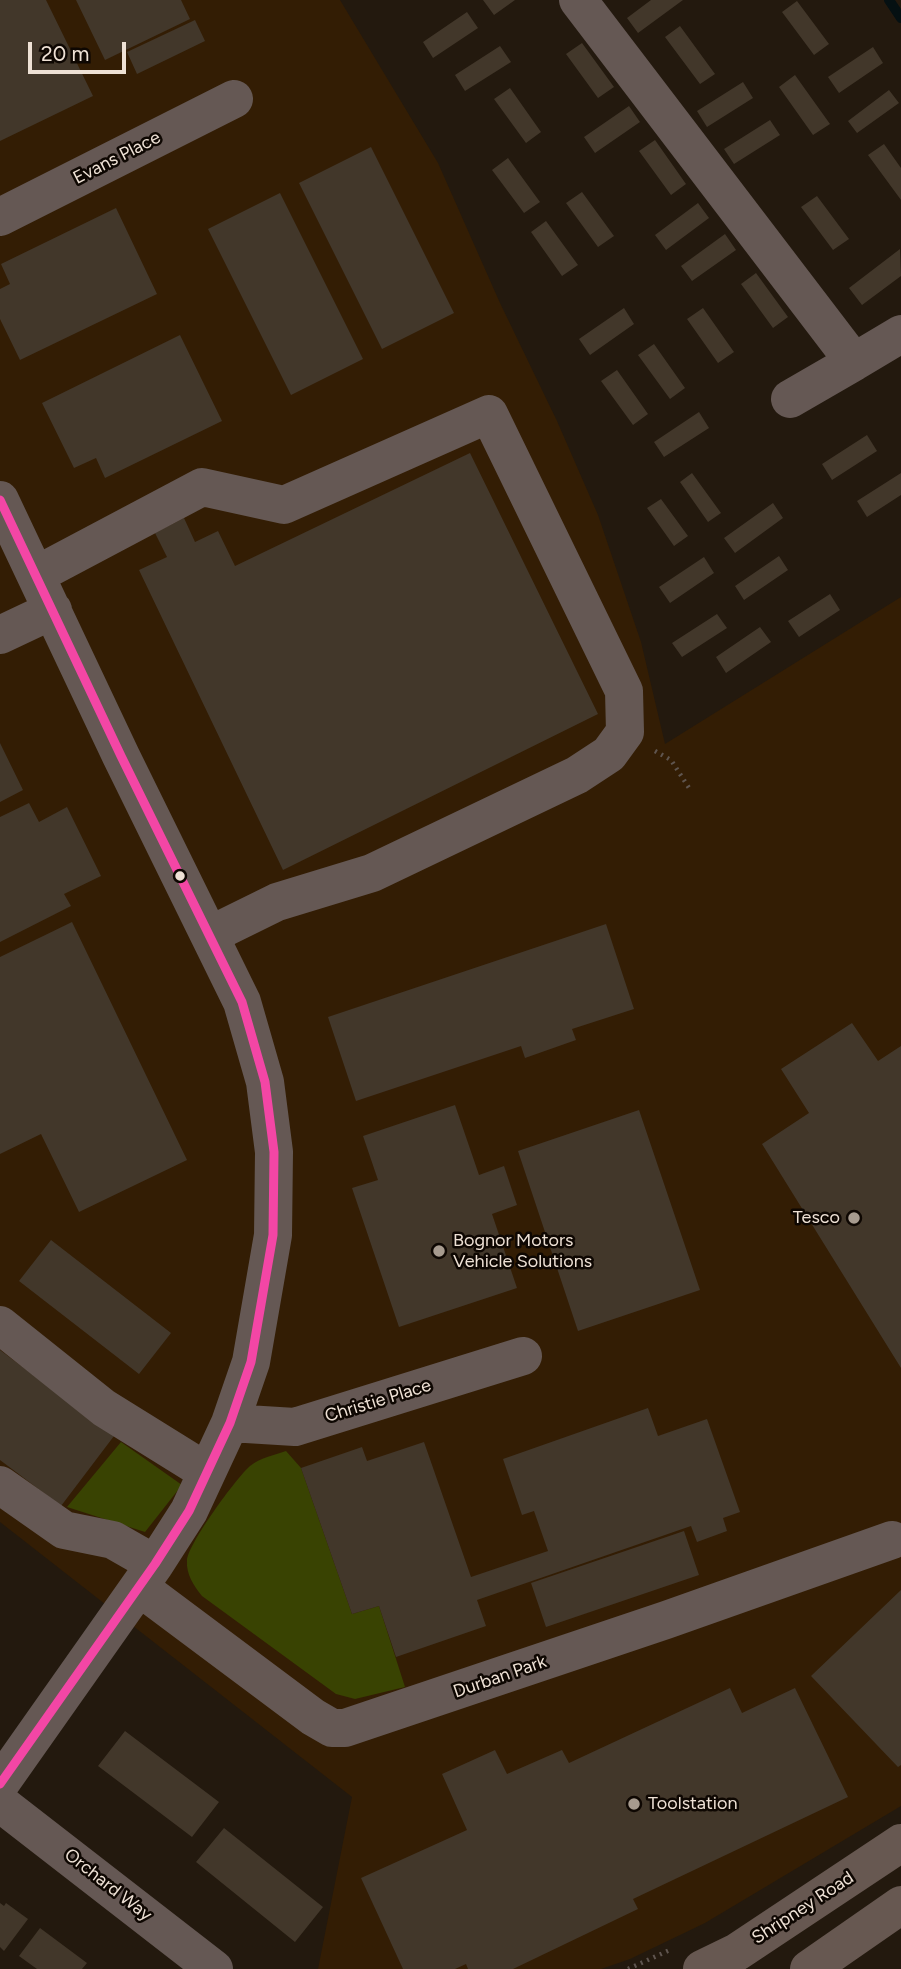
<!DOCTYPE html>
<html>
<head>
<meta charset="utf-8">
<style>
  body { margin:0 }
  #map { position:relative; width:901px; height:1969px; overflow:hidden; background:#23190e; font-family:Figtree,sans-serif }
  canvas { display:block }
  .scale { position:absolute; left:28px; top:42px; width:98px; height:32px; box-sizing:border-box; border:4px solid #eee1d5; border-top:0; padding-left:9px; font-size:21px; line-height:24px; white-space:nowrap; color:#eee1d5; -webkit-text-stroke:5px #0e0702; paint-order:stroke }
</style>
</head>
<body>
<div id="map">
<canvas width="901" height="1969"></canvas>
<div class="scale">20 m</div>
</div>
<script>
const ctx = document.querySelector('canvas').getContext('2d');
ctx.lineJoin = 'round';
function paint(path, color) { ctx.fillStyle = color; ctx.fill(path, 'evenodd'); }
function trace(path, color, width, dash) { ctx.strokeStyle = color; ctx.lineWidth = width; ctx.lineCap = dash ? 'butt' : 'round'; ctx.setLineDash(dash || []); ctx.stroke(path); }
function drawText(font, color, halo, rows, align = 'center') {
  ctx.font = font + ' Figtree,sans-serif'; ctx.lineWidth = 5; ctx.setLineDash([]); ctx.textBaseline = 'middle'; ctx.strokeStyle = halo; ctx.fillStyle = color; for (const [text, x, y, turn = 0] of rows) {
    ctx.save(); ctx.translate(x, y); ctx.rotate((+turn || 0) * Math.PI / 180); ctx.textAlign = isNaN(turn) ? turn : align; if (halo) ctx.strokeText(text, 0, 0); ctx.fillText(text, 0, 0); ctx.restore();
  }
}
paint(new Path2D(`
  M 0,0 L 340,0 L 438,163 L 500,303 L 557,421 L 598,515 L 641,642 L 665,744 L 901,597 L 901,1806 L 705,1923 L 630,1959 L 601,1969 L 318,1969 L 352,1797 L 0,1522 Z`), '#331d04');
paint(new Path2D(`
  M 121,1442 L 182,1485 L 145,1532 L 67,1507 Z
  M 286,1451 L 301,1468 L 352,1614 L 379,1606 L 405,1687 L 355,1699 L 336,1694 L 202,1596 C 194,1586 186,1574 187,1561 C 187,1545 237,1477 250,1466 C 260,1458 274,1455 286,1451 Z`), '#394302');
trace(new Path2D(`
  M 889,0 L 901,18`), '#051012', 10);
paint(new Path2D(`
  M 0,0 L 46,0 L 93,96 L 0,141 Z
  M 76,0 L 181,0 L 190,19 L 105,60 Z
  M 483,0 L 515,0 L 494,15 Z
  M 651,0 L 683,0 L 638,33 L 627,18 Z
  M 797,1 L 829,44 L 814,55 L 782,12 Z
  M 467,12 L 478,28 L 433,58 L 423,42 Z
  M 195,20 L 205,41 L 137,74 L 127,52 Z
  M 680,26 L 715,74 L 700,84 L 665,37 Z
  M 582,43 L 614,87 L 598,98 L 566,54 Z
  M 500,46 L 511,62 L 465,91 L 455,75 Z
  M 873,47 L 883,63 L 839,93 L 828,77 Z
  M 795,75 L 830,124 L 813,135 L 779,87 Z
  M 743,82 L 753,98 L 707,127 L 697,111 Z
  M 510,88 L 541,132 L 526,143 L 494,99 Z
  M 889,90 L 899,103 L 857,133 L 848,121 Z
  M 629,106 L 640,122 L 595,153 L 584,137 Z
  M 770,120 L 780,135 L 734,164 L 724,149 Z
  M 655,140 L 686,184 L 671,195 L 639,151 Z
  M 884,144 L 901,168 L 901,200 L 868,155 Z
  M 371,147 L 454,313 L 382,349 L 299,183 Z
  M 508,158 L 540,202 L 524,213 L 492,170 Z
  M 582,192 L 614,236 L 598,247 L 566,203 Z
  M 280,193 L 363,359 L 291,395 L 208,229 Z
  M 817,196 L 849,239 L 833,250 L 801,207 Z
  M 698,203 L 709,218 L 666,250 L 655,235 Z
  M 116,208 L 157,294 L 20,360 L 0,319 L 0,289 L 10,284 L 1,264 Z
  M 546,221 L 578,265 L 562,276 L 531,232 Z
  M 725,234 L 736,250 L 692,281 L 681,266 Z
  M 900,249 L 901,276 L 862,305 L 849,288 Z
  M 756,273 L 788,317 L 773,328 L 741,284 Z
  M 624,308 L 634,324 L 590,355 L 579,339 Z
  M 703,308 L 734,352 L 718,363 L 687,319 Z
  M 180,335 L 222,421 L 105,478 L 96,458 L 74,468 L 42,403 Z
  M 654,344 L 685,388 L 670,399 L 638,355 Z
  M 617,370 L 648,414 L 633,425 L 601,381 Z
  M 699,412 L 709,428 L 664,457 L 654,442 Z
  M 867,435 L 877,451 L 832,480 L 822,464 Z
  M 470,453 L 598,714 L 283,870 L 139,570 L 167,557 L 155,533 L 184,518 L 195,542 L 218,531 L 235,566 Z
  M 692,473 L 721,513 L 708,522 L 680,482 Z
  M 901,473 L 901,495 L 867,517 L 857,501 Z
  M 661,499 L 688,536 L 674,546 L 647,508 Z
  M 773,503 L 783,518 L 735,553 L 724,538 Z
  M 779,556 L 788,570 L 744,600 L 735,586 Z
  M 704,557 L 714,573 L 670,603 L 659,587 Z
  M 830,594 L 840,610 L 799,637 L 788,621 Z
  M 717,614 L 727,628 L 682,657 L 672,643 Z
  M 760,627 L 771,642 L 726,673 L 716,657 Z
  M 0,743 L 23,790 L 0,802 Z
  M 29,803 L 39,822 L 67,807 L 101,876 L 64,894 L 71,906 L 0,942 L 0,817 Z
  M 72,922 L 187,1160 L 79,1212 L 41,1134 L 0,1154 L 0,957 Z
  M 606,924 L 634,1009 L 572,1029 L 576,1040 L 525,1058 L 521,1046 L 356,1101 L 328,1017 Z
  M 852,1023 L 878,1061 L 901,1046 L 901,1368 L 762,1144 L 809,1113 L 781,1069 Z
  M 455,1105 L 479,1175 L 504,1166 L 517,1205 L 492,1214 L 517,1288 L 399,1327 L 352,1188 L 378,1180 L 363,1136 Z
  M 639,1110 L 700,1290 L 578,1331 L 518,1151 Z
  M 51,1240 L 171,1333 L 139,1374 L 19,1281 Z
  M 0,1350 L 114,1436 L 61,1506 L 0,1460 Z
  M 648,1408 L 658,1436 L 707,1419 L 740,1512 L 723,1518 L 727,1531 L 697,1542 L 691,1526 L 477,1600 L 486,1626 L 396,1657 L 379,1606 L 352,1614 L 301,1468 L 362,1447 L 367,1461 L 424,1442 L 471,1577 L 548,1551 L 534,1511 L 522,1515 L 503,1459 Z
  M 684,1531 L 699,1575 L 546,1627 L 531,1583 Z
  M 901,1590 L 901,1765 L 898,1767 L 811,1676 Z
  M 730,1688 L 742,1713 L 795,1688 L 848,1797 L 633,1899 L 638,1909 L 513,1969 L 468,1969 L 466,1964 L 455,1969 L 403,1969 L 361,1878 L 467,1830 L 442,1774 L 495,1750 L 507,1774 L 562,1750 L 569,1763 Z
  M 125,1731 L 219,1802 L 192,1837 L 98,1766 Z
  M 224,1828 L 323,1907 L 295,1942 L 196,1862 Z
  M 0,1903 L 4,1906 L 6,1903 L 28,1919 L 4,1951 L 0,1947 Z
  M 40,1928 L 87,1963 L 82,1969 L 37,1969 L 19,1956 Z`), '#42372a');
trace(new Path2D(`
  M 655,751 L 671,760 L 691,791
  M 628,1969 L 672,1949`), '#5f554f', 4.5, [2, 5]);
trace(new Path2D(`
  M 578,0 L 854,362 L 901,334
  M 0,217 L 234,99
  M 790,399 L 854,362
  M 0,500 L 121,756 L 242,1002 L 265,1082 L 274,1152 L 273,1235 L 251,1362 L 230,1423 L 189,1511 L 155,1564 L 0,1784
  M 36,575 L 202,487 L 284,505 L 489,414 L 624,691 L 625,732 L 609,754 L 577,775 L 372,873 L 277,902 L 210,935
  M 0,635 L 53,610
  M 0,1325 L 104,1408 L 207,1472
  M 230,1423 L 295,1427 L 523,1356
  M 0,1485 L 64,1530 L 113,1540 L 155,1564
  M 139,1587 L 313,1717 L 332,1728 L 345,1728 L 666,1620 L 892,1540
  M 0,1803 L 214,1969`), '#655854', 38);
trace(new Path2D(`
  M 702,1969 L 737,1952 L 901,1843
  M 809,1969 L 901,1905`), '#675851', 38);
trace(new Path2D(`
  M 0,500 L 121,756 L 242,1002 L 265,1082 L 274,1152 L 273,1235 L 251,1362 L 230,1423 L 189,1511 L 155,1564 L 0,1784`), '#f346a5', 9);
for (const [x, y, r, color] of [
  [180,876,6,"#eee1d5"],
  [854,1218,7,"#a79b8f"],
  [439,1251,7,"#a79b8f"],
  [634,1804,7,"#a79b8f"]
]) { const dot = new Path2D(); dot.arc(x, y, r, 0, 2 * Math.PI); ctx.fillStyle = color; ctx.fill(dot); trace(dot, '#0e0702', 2.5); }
drawText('18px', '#eee1d5', '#0e0702', [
  ["Evans Place",117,158,-27],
  ["Christie Place",378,1401,-17],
  ["Durban Park",500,1677,-19],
  ["Orchard Way",108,1885,38],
  ["Shripney Road",803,1908,-33]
]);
drawText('18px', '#eee1d5', '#0e0702', [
  ["Tesco",840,1218,"right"],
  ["Bognor Motors",453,1241],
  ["Vehicle Solutions",453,1262],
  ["Toolstation",648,1804]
], 'left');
</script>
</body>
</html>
